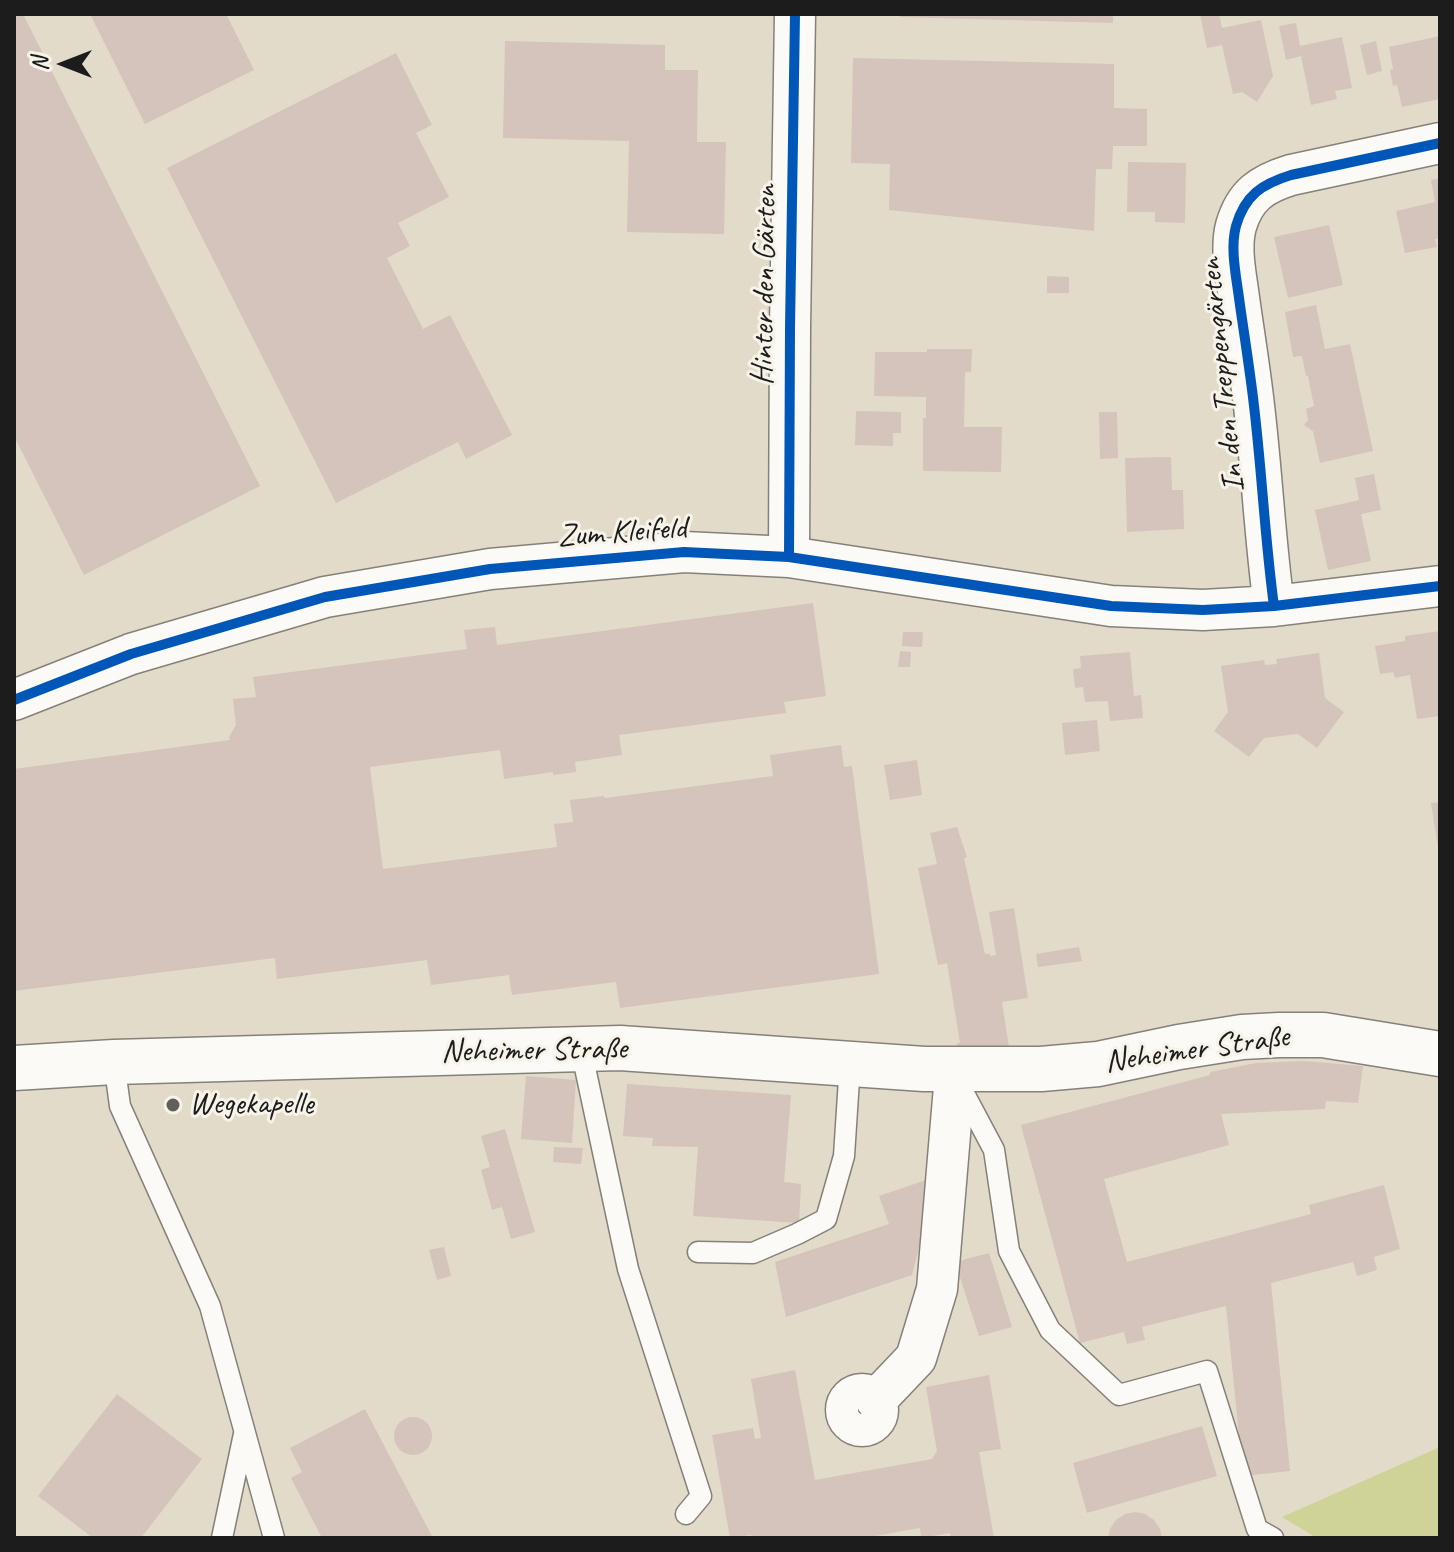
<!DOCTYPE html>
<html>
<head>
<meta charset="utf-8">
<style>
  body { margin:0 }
  #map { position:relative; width:1454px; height:1552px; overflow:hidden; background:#e2dbca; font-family:Caveat,sans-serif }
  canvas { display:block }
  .frame { position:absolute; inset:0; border:16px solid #1c1c1c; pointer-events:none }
  .north { position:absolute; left:24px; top:24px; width:80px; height:80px; -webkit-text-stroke:6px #f7f3e8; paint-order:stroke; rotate:270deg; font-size:22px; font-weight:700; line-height:32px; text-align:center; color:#1c1c1c }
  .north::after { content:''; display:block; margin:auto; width:28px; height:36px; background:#1c1c1c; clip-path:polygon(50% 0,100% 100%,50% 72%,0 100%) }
</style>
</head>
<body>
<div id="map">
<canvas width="1454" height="1552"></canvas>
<div class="frame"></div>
<div class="north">N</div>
</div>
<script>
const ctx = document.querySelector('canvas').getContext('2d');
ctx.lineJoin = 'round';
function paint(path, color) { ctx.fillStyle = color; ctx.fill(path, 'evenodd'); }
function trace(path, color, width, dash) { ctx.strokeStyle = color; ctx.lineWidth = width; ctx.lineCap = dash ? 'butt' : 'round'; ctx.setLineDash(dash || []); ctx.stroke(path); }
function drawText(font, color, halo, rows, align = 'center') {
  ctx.font = font + ' Caveat,sans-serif'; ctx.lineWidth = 6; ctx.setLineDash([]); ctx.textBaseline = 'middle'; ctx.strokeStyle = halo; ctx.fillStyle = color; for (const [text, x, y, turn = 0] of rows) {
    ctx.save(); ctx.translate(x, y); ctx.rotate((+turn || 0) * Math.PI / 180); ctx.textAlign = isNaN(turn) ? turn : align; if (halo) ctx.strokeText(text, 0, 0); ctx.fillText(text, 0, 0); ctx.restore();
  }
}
paint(new Path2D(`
  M 1440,1447 L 1440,1538 L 1317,1538 L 1282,1517 Z`), '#cfd397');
paint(new Path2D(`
  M 14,14 L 23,14 L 260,486 L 84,575 L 14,436 Z
  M 90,14 L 226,14 L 254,70 L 145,124 Z
  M 901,14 L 1113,14 L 1113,23 L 900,17 Z
  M 1200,14 L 1219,14 L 1222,28 L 1261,20 L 1273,76 L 1257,102 L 1242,92 L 1233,94 L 1222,45 L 1207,48 Z
  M 1296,23 L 1300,46 L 1342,37 L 1352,88 L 1335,91 L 1337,99 L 1311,105 L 1301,56 L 1286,60 L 1279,26 Z
  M 1440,36 L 1440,99 L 1402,107 L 1397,85 L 1393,86 L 1390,70 L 1393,69 L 1389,47 Z
  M 505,41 L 665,45 L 665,70 L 698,70 L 697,142 L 726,142 L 724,234 L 627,232 L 629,141 L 503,138 Z
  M 1376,41 L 1382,71 L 1367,75 L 1360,45 Z
  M 396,53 L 432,125 L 416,133 L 449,197 L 398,223 L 410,246 L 387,258 L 423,329 L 450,315 L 512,435 L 466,459 L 458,442 L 336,503 L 167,168 Z
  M 853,58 L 1114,64 L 1114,108 L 1147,109 L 1147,146 L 1113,146 L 1112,169 L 1096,169 L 1094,231 L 889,210 L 890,164 L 851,163 Z
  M 1128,162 L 1186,163 L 1185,223 L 1155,222 L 1155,212 L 1127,212 Z
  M 1440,178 L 1440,238 L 1435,239 L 1437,247 L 1405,253 L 1396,211 L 1435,202 L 1431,180 Z
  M 1329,225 L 1343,285 L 1288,298 L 1274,237 Z
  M 1047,276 L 1069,277 L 1069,293 L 1047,293 Z
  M 1316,305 L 1325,349 L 1350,344 L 1373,451 L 1320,463 L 1313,431 L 1304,425 L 1308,420 L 1306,409 L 1314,406 L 1308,376 L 1306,376 L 1302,356 L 1293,357 L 1285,312 Z
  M 927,349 L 972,349 L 971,372 L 965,372 L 964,427 L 1002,427 L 1001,472 L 923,471 L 923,418 L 926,418 L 926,397 L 874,396 L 875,352 L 927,352 Z
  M 856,411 L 901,412 L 901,433 L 893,433 L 893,446 L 855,445 Z
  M 1099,412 L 1117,412 L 1118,458 L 1100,459 Z
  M 1171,457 L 1172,490 L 1183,490 L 1184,529 L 1127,532 L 1125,458 Z
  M 1374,474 L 1381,510 L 1361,514 L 1371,561 L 1328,570 L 1315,510 L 1359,500 L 1355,478 Z
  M 813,603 L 826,696 L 784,702 L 786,713 L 619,735 L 622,755 L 575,762 L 576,772 L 553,775 L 553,772 L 504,779 L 500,750 L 370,767 L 383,869 L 557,847 L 554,824 L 573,822 L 570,800 L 604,796 L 605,798 L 773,776 L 770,755 L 841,745 L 844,767 L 852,766 L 879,974 L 620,1008 L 616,982 L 512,995 L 509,975 L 431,985 L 427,960 L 277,979 L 275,958 L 14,991 L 14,769 L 230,740 L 229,737 L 236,725 L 233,699 L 256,697 L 253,677 L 467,649 L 464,630 L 495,627 L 497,645 Z
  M 1440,631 L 1440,716 L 1417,719 L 1410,675 L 1395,678 L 1393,672 L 1380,674 L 1375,646 L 1405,641 L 1405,636 Z
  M 903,632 L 923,632 L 922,647 L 902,646 Z
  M 900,651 L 911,652 L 910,667 L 898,667 Z
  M 1130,652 L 1134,696 L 1141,695 L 1143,718 L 1110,721 L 1108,701 L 1085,702 L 1083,687 L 1075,688 L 1073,669 L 1081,668 L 1080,656 Z
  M 1319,653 L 1325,698 L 1344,712 L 1317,748 L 1298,734 L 1264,738 L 1249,757 L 1214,731 L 1228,712 L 1221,666 L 1264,660 L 1265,665 L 1277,664 L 1276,659 Z
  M 1097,720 L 1100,751 L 1065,755 L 1062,723 Z
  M 917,760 L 922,795 L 890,800 L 884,765 Z
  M 1440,802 L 1440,846 L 1438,847 L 1431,803 Z
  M 957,827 L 967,857 L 964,858 L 985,954 L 990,954 L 990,956 L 996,955 L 989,912 L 1014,908 L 1028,998 L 1002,1002 L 1009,1047 L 957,1046 L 957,1043 L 960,1043 L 947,963 L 938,965 L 918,868 L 937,864 L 930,833 Z
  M 1079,947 L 1082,961 L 1038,967 L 1036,954 Z
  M 1304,1061 L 1363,1066 L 1358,1103 L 1326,1101 L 1325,1109 L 1221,1114 L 1229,1145 L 1104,1179 L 1127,1262 L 1311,1214 L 1309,1205 L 1384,1185 L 1400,1249 L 1374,1257 L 1377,1270 L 1357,1276 L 1353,1262 L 1271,1283 L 1290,1471 L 1243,1476 L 1226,1306 L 1142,1327 L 1145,1340 L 1127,1344 L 1124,1332 L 1080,1343 L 1021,1125 L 1210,1075 L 1210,1072 L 1256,1063 Z
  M 526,1076 L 576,1080 L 572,1143 L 521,1139 Z
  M 627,1084 L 791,1095 L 784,1182 L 801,1184 L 799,1223 L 693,1216 L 698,1147 L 652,1146 L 653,1138 L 623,1136 Z
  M 505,1129 L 535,1232 L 511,1239 L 502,1207 L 492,1210 L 481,1170 L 490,1167 L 481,1136 Z
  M 554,1147 L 583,1148 L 581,1164 L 553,1162 Z
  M 932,1178 L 928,1212 L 912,1275 L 786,1317 L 775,1262 L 889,1224 L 879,1196 Z
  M 444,1247 L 451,1276 L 437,1280 L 429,1250 Z
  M 989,1253 L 1012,1327 L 979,1336 L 955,1262 Z
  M 795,1370 L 815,1480 L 932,1459 L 937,1451 L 926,1387 L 989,1375 L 1001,1449 L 979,1452 L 994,1538 L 951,1538 L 950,1533 L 921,1538 L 920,1528 L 864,1538 L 751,1538 L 751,1535 L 730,1538 L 712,1435 L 753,1428 L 755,1439 L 761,1438 L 751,1379 Z
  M 117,1394 L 202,1459 L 141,1538 L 93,1538 L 38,1496 Z
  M 365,1409 L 388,1453 L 433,1538 L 322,1538 L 291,1478 L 302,1472 L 290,1448 Z
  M394 1436a19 19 0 1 1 38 0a19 19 0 1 1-38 0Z
  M 1202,1426 L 1217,1476 L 1087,1513 L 1073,1463 Z
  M 1135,1512 L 1145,1514 L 1154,1520 L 1160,1529 L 1162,1538 L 1108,1538 L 1110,1529 L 1116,1520 L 1125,1514 Z`), '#d4c4bb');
const lane = new Path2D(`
  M 581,1049 L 628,1269 L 701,1496 L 686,1514
  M 114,1062 L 120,1106 L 210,1306 L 274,1538
  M 960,1086 L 994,1150 L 1009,1251 L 1050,1330 L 1119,1395 L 1207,1371 L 1257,1529 L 1273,1538
  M 698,1252 L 753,1253 L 797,1234 L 826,1219 L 844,1156 L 850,1064
  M 222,1538 L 244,1434`);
const street = new Path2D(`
  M 789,557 L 790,327 L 795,14
  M 1274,606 C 1265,540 1262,473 1254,406 C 1250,370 1244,334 1239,298 C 1236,275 1230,248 1236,226 C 1245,195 1262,184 1291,175 L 1440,143
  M 14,700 L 131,654 L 325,597 L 490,569 L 684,552 L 789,557 L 1111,606 L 1203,610 L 1274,606 L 1440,586
  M846 1410a16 16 0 1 1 32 0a16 16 0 1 1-32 0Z
  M 876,1400 L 916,1358 L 937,1289 L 955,1075 L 953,1069`);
const secondary = new Path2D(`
  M 14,1068 L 114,1062 L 620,1048 L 924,1069 L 1041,1069 L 1098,1064 L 1179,1047 L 1242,1037 L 1279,1035 L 1323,1035 L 1440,1054`);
trace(lane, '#858179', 23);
trace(street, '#858179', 43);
trace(secondary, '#858179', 47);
trace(lane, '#fbfaf7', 20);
trace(street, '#fbfaf7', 40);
trace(secondary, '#fbfaf7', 44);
trace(new Path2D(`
  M 789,557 L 790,327 L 795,14
  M 1274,606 C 1265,540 1262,473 1254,406 C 1250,370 1244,334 1239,298 C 1236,275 1230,248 1236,226 C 1245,195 1262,184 1291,175 L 1440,143
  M 14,700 L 131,654 L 325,597 L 490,569 L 684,552 L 789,557 L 1111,606 L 1203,610 L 1274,606 L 1440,586`), '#0057b8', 10);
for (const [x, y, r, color] of [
  [173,1105,8,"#615f59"]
]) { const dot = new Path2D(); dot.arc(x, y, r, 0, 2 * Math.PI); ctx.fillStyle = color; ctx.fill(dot); trace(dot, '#f7f3e8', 3); }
drawText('32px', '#1c1c1c', '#f7f3e8', [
  ["Hinter den Gärten",765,285,-89],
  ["In den Treppengärten",1223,375,-96],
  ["Zum Kleifeld",622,533,-4],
  ["Neheimer Straße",1197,1050,-8],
  ["Neheimer Straße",534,1051,-1]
]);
drawText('32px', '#1c1c1c', '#f7f3e8', [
  ["Wegekapelle",189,1105]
], 'left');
</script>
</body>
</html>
